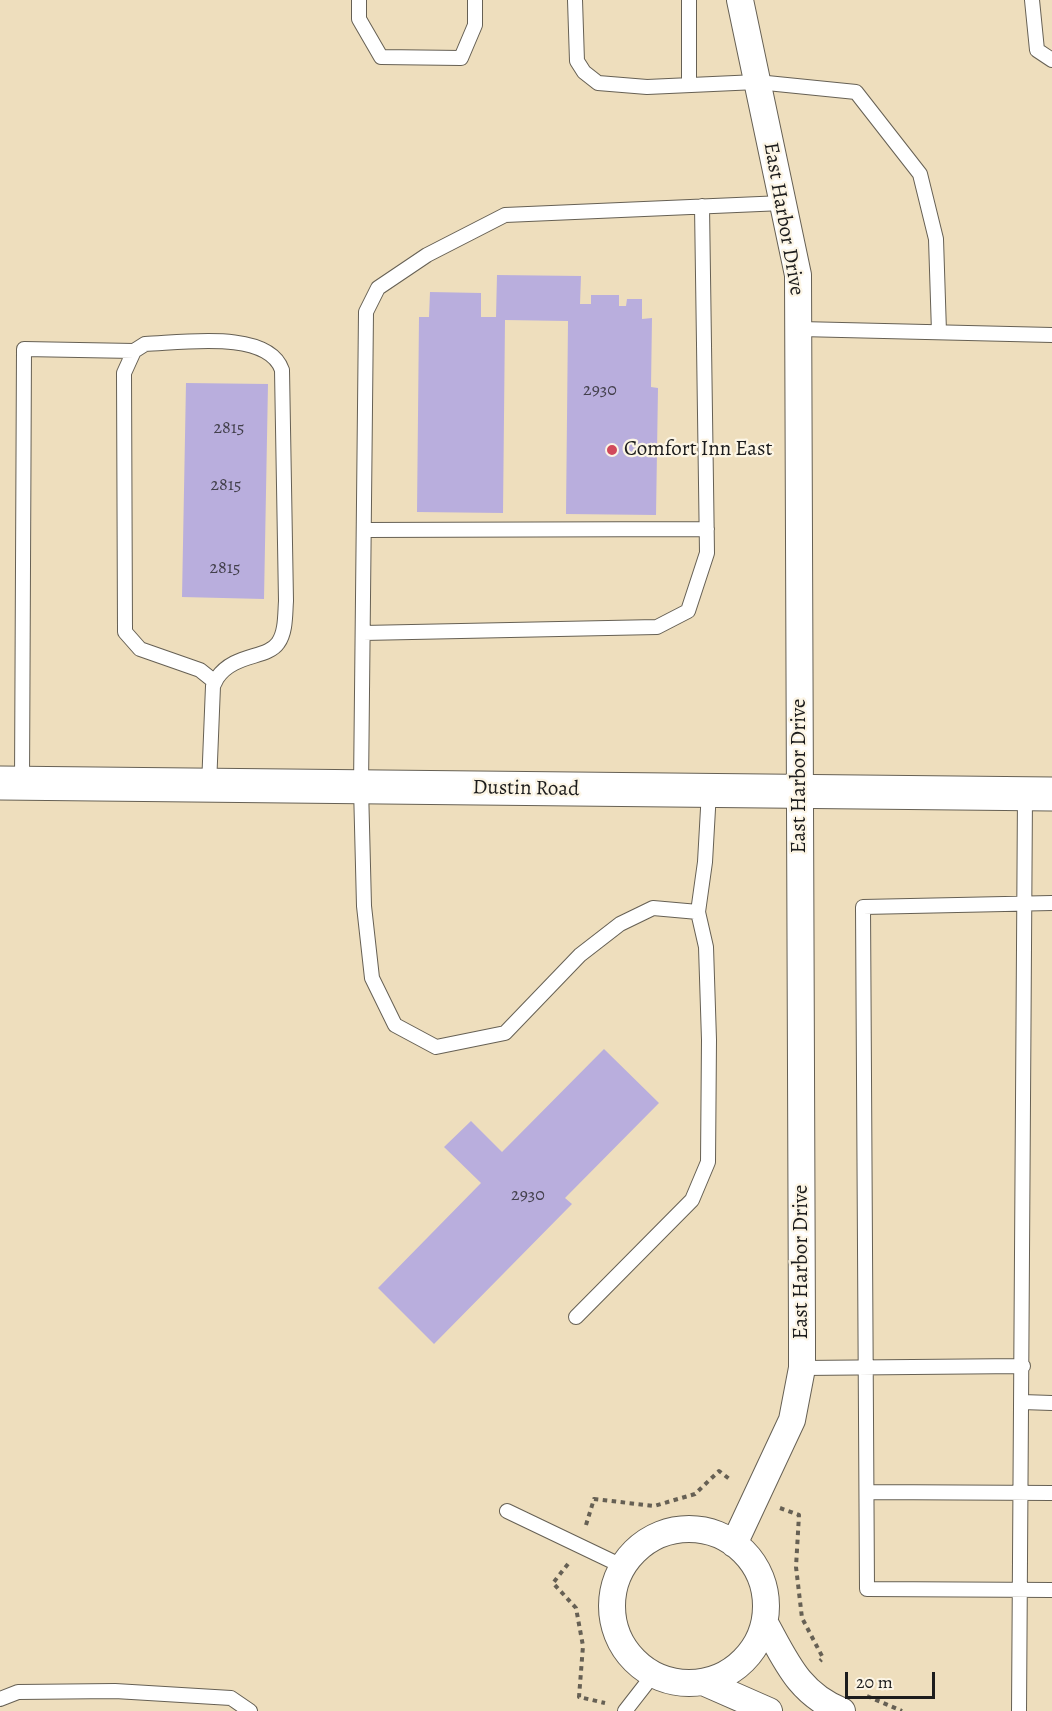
<!DOCTYPE html>
<html>
<head>
<meta charset="utf-8">
<style>
  body { margin:0 }
  #map { position:relative; width:1052px; height:1711px; overflow:hidden; background:#eedebd; font-family:Alegreya,serif }
  canvas { display:block }
  .scale { position:absolute; left:845px; top:1672px; width:90px; height:27px; box-sizing:border-box; border:3px solid #1c1c1c; border-top:0; padding-left:8px; font-size:18px; line-height:21px; white-space:nowrap; color:#1c1c1c; -webkit-text-stroke:4px #fcf5e5; paint-order:stroke }
</style>
</head>
<body>
<div id="map">
<canvas width="1052" height="1711"></canvas>
<div class="scale">20 m</div>
</div>
<script>
const ctx = document.querySelector('canvas').getContext('2d');
ctx.lineJoin = 'round';
function paint(path, color) { ctx.fillStyle = color; ctx.fill(path, 'evenodd'); }
function trace(path, color, width, dash) { ctx.strokeStyle = color; ctx.lineWidth = width; ctx.lineCap = dash ? 'butt' : 'round'; ctx.setLineDash(dash || []); ctx.stroke(path); }
function drawText(font, color, halo, rows, align = 'center') {
  ctx.font = font + ' Alegreya,serif'; ctx.lineWidth = 4.5; ctx.setLineDash([]); ctx.textBaseline = 'middle'; ctx.strokeStyle = halo; ctx.fillStyle = color; for (const [text, x, y, turn = 0] of rows) {
    ctx.save(); ctx.translate(x, y); ctx.rotate((+turn || 0) * Math.PI / 180); ctx.textAlign = isNaN(turn) ? turn : align; if (halo) ctx.strokeText(text, 0, 0); ctx.fillText(text, 0, 0); ctx.restore();
  }
}
paint(new Path2D(`
  M 497,275 L 581,276 L 580,304 L 591,304 L 591,295 L 619,295 L 619,306 L 626,306 L 627,299 L 642,299 L 642,319 L 652,318 L 651,387 L 658,388 L 656,515 L 566,514 L 568,321 L 505,320 L 503,513 L 417,512 L 419,317 L 429,317 L 430,292 L 481,293 L 481,317 L 496,317 Z
  M 186,383 L 268,384 L 264,599 L 182,597 Z
  M 604,1049 L 659,1103 L 565,1198 L 572,1204 L 434,1344 L 378,1288 L 481,1183 L 444,1147 L 471,1121 L 502,1152 Z`), '#b9aedd');
const service = new Path2D(`
  M 359,0 L 359,19 L 381,57 L 461,58 L 475,25 L 475,0
  M 575,0 L 577,61 L 584,72 L 598,83 L 647,87 L 757,82 L 856,92 L 920,174 L 936,239 L 939,332
  M 1032,0 L 1037,50 L 1052,60
  M 689,85 L 689,0
  M 800,329 L 1052,335
  M 364,530 L 707,529
  M 363,633 L 657,627 L 688,611 L 707,553 L 702,206
  M 22,783 L 24,349 L 134,351
  M 209,786 L 213,686 L 217,678 C 234,653 267,659 278,643 C 286,632 285,614 286,601 L 282,370 C 268,329 180,343 145,344 L 134,351 L 124,373 L 125,632 L 140,649 L 200,670 L 215,682
  M 1052,903 L 863,907 L 867,1589 L 1052,1590
  M 698,912 L 705,862 L 709,791
  M 576,1317 L 692,1200 L 708,1162 L 709,1040 L 706,947 L 698,912 L 653,908 L 620,924 L 580,955 L 505,1033 L 436,1047 L 395,1025 L 372,978 L 364,906 L 361,787 L 366,312 L 378,288 L 427,255 L 505,215 L 783,203
  M 802,1368 L 1023,1366
  M 1022,1402 L 1052,1403
  M 867,1492 L 1052,1493
  M 507,1511 L 622,1566
  M 0,1699 L 18,1692 L 115,1691 L 231,1698 L 250,1711
  M 625,1711 L 653,1675
  M 1019,1711 L 1025,794`);
const minor = new Path2D(`
  M612 1606a77 77 0 1 1 154 0a77 77 0 1 1-154 0Z
  M 734,1544 L 792,1420 L 802,1368 L 802,1335 L 798,275 L 740,0
  M 765,1623 C 786,1661 799,1694 842,1711
  M 703,1682 L 769,1711`);
const tertiary = new Path2D(`
  M 0,783 L 1052,794`);
trace(service, '#666054', 16);
trace(minor, '#666054', 28);
trace(tertiary, '#666054', 35);
trace(new Path2D(`
  M 780,1508 L 799,1515 L 796,1567 L 802,1618 L 823,1658 L 820,1661
  M 586,1525 L 594,1499 L 654,1506 L 695,1494 L 719,1471 L 732,1481
  M 568,1564 L 553,1583 L 576,1608 L 583,1646 L 579,1697 L 605,1703
  M 867,1696 L 902,1711`), '#666054', 4, [4.5, 4.5]);
trace(service, '#fff', 14);
trace(minor, '#fff', 26);
trace(tertiary, '#fff', 33);
for (const [x, y, r, color] of [
  [612,450,6,"#d1495b"]
]) { const dot = new Path2D(); dot.arc(x, y, r, 0, 2 * Math.PI); ctx.fillStyle = color; ctx.fill(dot); trace(dot, '#fcf5e5', 2); }
drawText('18px', '#43404c', null, [
  ["2930",600,391],
  ["2815",229,429],
  ["2815",226,486],
  ["2815",225,569],
  ["2930",528,1196]
]);
drawText('21px', '#1c1c1c', '#fcf5e5', [
  ["East Harbor Drive",783,219,80],
  ["East Harbor Drive",800,776,-90],
  ["Dustin Road",526,789,1],
  ["East Harbor Drive",802,1262,-90]
]);
drawText('21px', '#1c1c1c', '#fcf5e5', [
  ["Comfort Inn East",624,450]
], 'left');
</script>
</body>
</html>
